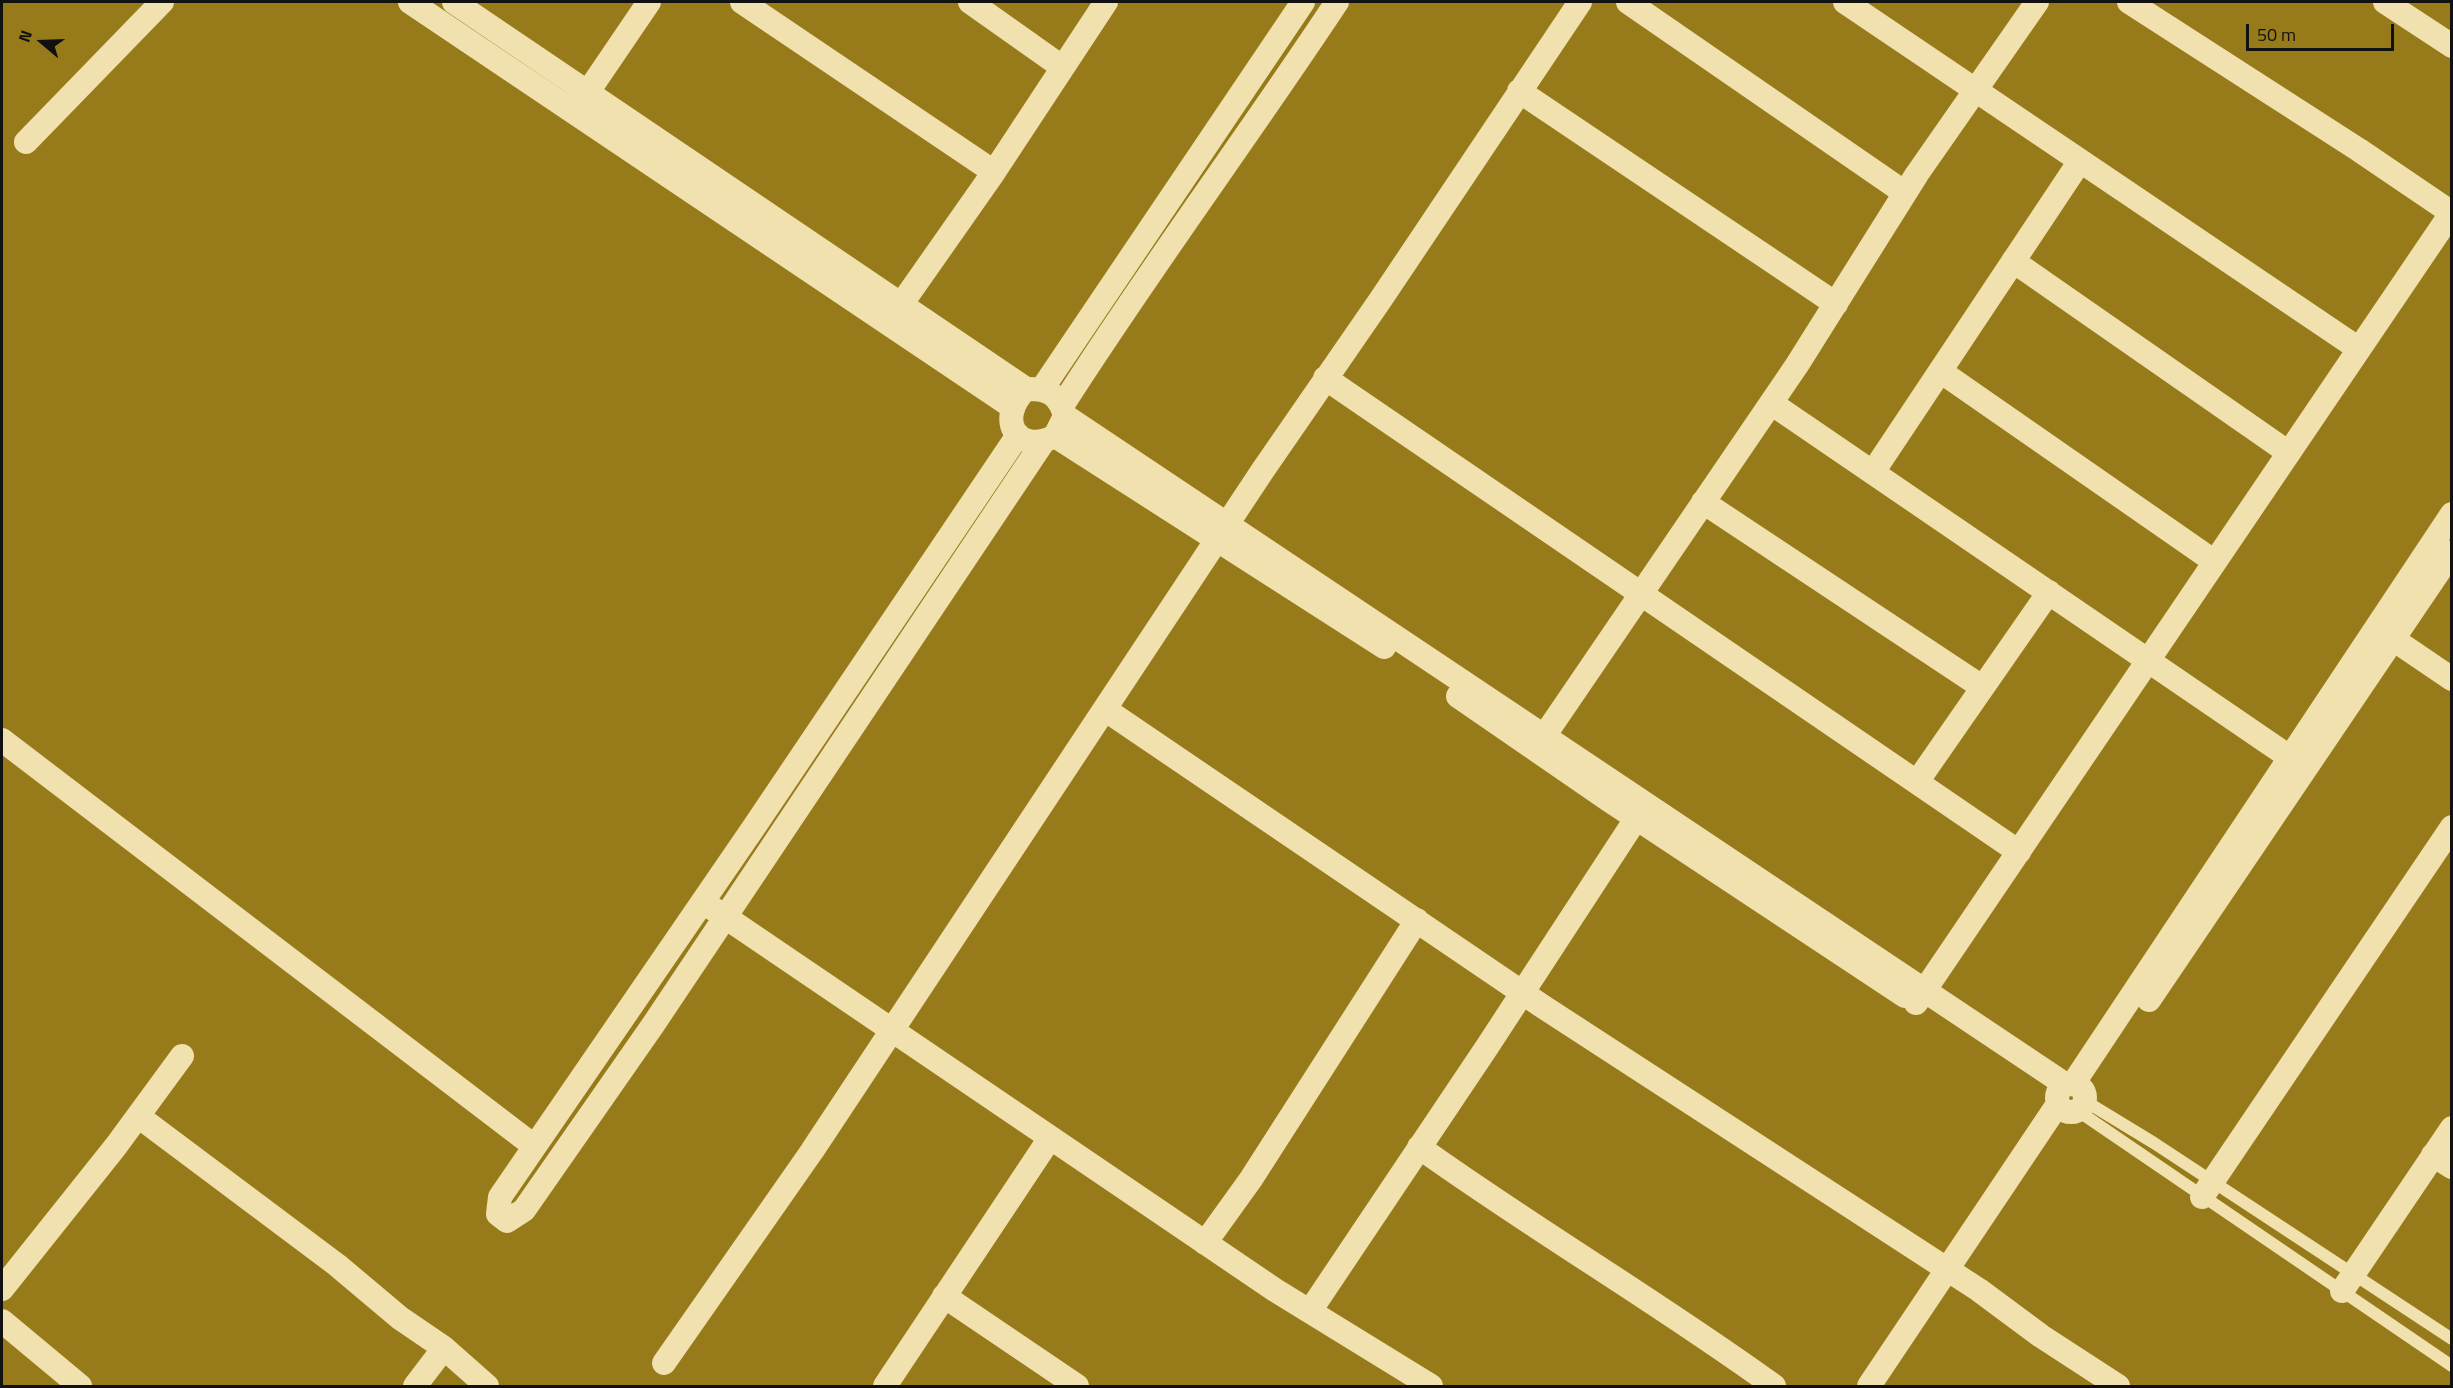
<!DOCTYPE html>
<html>
<head>
<meta charset="utf-8">
<style>
  body { margin:0 }
  #map { position:relative; width:2453px; height:1388px; overflow:hidden; background:#977b1a; font-family:"Titillium Web",sans-serif }
  canvas { display:block }
  .frame { position:absolute; inset:0; border:3px solid #111; pointer-events:none }
  .north { position:absolute; left:12px; top:12px; width:60px; height:60px; -webkit-text-stroke:4px #977b1a; paint-order:stroke; rotate:289deg; font-size:16px; font-weight:700; line-height:24px; text-align:center; color:#111 }
  .north::after { content:''; display:block; margin:auto; width:21px; height:27px; background:#111; clip-path:polygon(50% 0,100% 100%,50% 72%,0 100%) }
  .scale { position:absolute; left:2246px; top:24px; width:148px; height:27px; box-sizing:border-box; border:3px solid #111; border-top:0; padding-left:8px; font-size:18px; line-height:21px; white-space:nowrap; color:#111; -webkit-text-stroke:4px #977b1a; paint-order:stroke }
</style>
</head>
<body>
<div id="map">
<canvas width="2453" height="1388"></canvas>
<div class="frame"></div>
<div class="north">N</div>
<div class="scale">50 m</div>
</div>
<script>
const ctx = document.querySelector('canvas').getContext('2d');
ctx.lineJoin = 'round';
function trace(path, color, width, dash) { ctx.strokeStyle = color; ctx.lineWidth = width; ctx.lineCap = dash ? 'butt' : 'round'; ctx.setLineDash(dash || []); ctx.stroke(path); }
trace(new Path2D(`
  M 2085,1101 L 2154,1143 L 2452,1339
  M 2078,1111 L 2452,1366`), '#f0e1ae', 12);
trace(new Path2D(`
  M 410,2 L 1011,406
  M 454,2 L 1026,389 C 1048,388 1059,394 1065,416 L 1055,436 C 1017,456 995,419 1026,389
  M 742,2 L 994,172
  M 970,2 L 1062,67
  M 1628,2 L 1905,193
  M 1845,2 L 2359,349
  M 2129,2 L 2359,150 L 2452,213
  M 2385,2 L 2452,46
  M 1519,91 L 1836,304
  M 579,105 L 649,2
  M 26,142 L 162,2
  M 2013,261 L 2289,453
  M 893,316 L 994,172 L 1106,2
  M 1940,371 L 2215,562
  M 1325,378 L 2019,852
  M 1042,389 L 1303,2
  M 1771,403 L 2301,765
  M 1062,406 C 1150,268 1247,138 1337,2
  M 1065,416 L 2066,1085
  M 1018,435 L 754,827 L 500,1197 L 498,1214 L 507,1221 L 524,1210 L 653,1025 L 1043,442
  M 1055,436 L 1384,647
  M 1873,472 L 2080,161
  M 1703,502 L 1982,687
  M 2393,639 L 2452,679
  M 1458,696 L 1609,800 L 1905,996
  M 1106,710 L 1542,1006 L 1979,1290 L 2041,1336 L 2118,1386
  M 2,740 L 534,1146
  M 1536,748 L 1797,365 L 1917,174 L 2037,2
  M 1917,782 L 2049,592
  M 712,908 L 1275,1290 L 1431,1386
  M 2149,1000 L 2452,552
  M 1916,1003 L 2452,212
  M2057 1098a14 14 0 1 1 28 0a14 14 0 1 1-28 0Z
  M 2073,1084 L 2452,514
  M 138,1116 L 337,1265 L 400,1318 L 444,1348 L 487,1386
  M 1419,1147 C 1535,1230 1658,1302 1774,1386
  M 2433,1155 L 2452,1167
  M 2202,1197 L 2452,827
  M 1205,1243 L 1251,1179 L 1417,920
  M 2,1289 L 116,1146 L 182,1056
  M 2342,1291 L 2452,1128
  M 944,1296 L 1077,1386
  M 1310,1311 L 1487,1047 L 1645,805
  M 2,1321 L 80,1386
  M 664,1363 L 812,1151 L 1263,470 L 1381,299 L 1580,2
  M 415,1386 L 444,1348
  M 885,1386 L 1050,1138
  M 1869,1386 L 2058,1104`), '#f0e1ae', 24);
</script>
</body>
</html>
